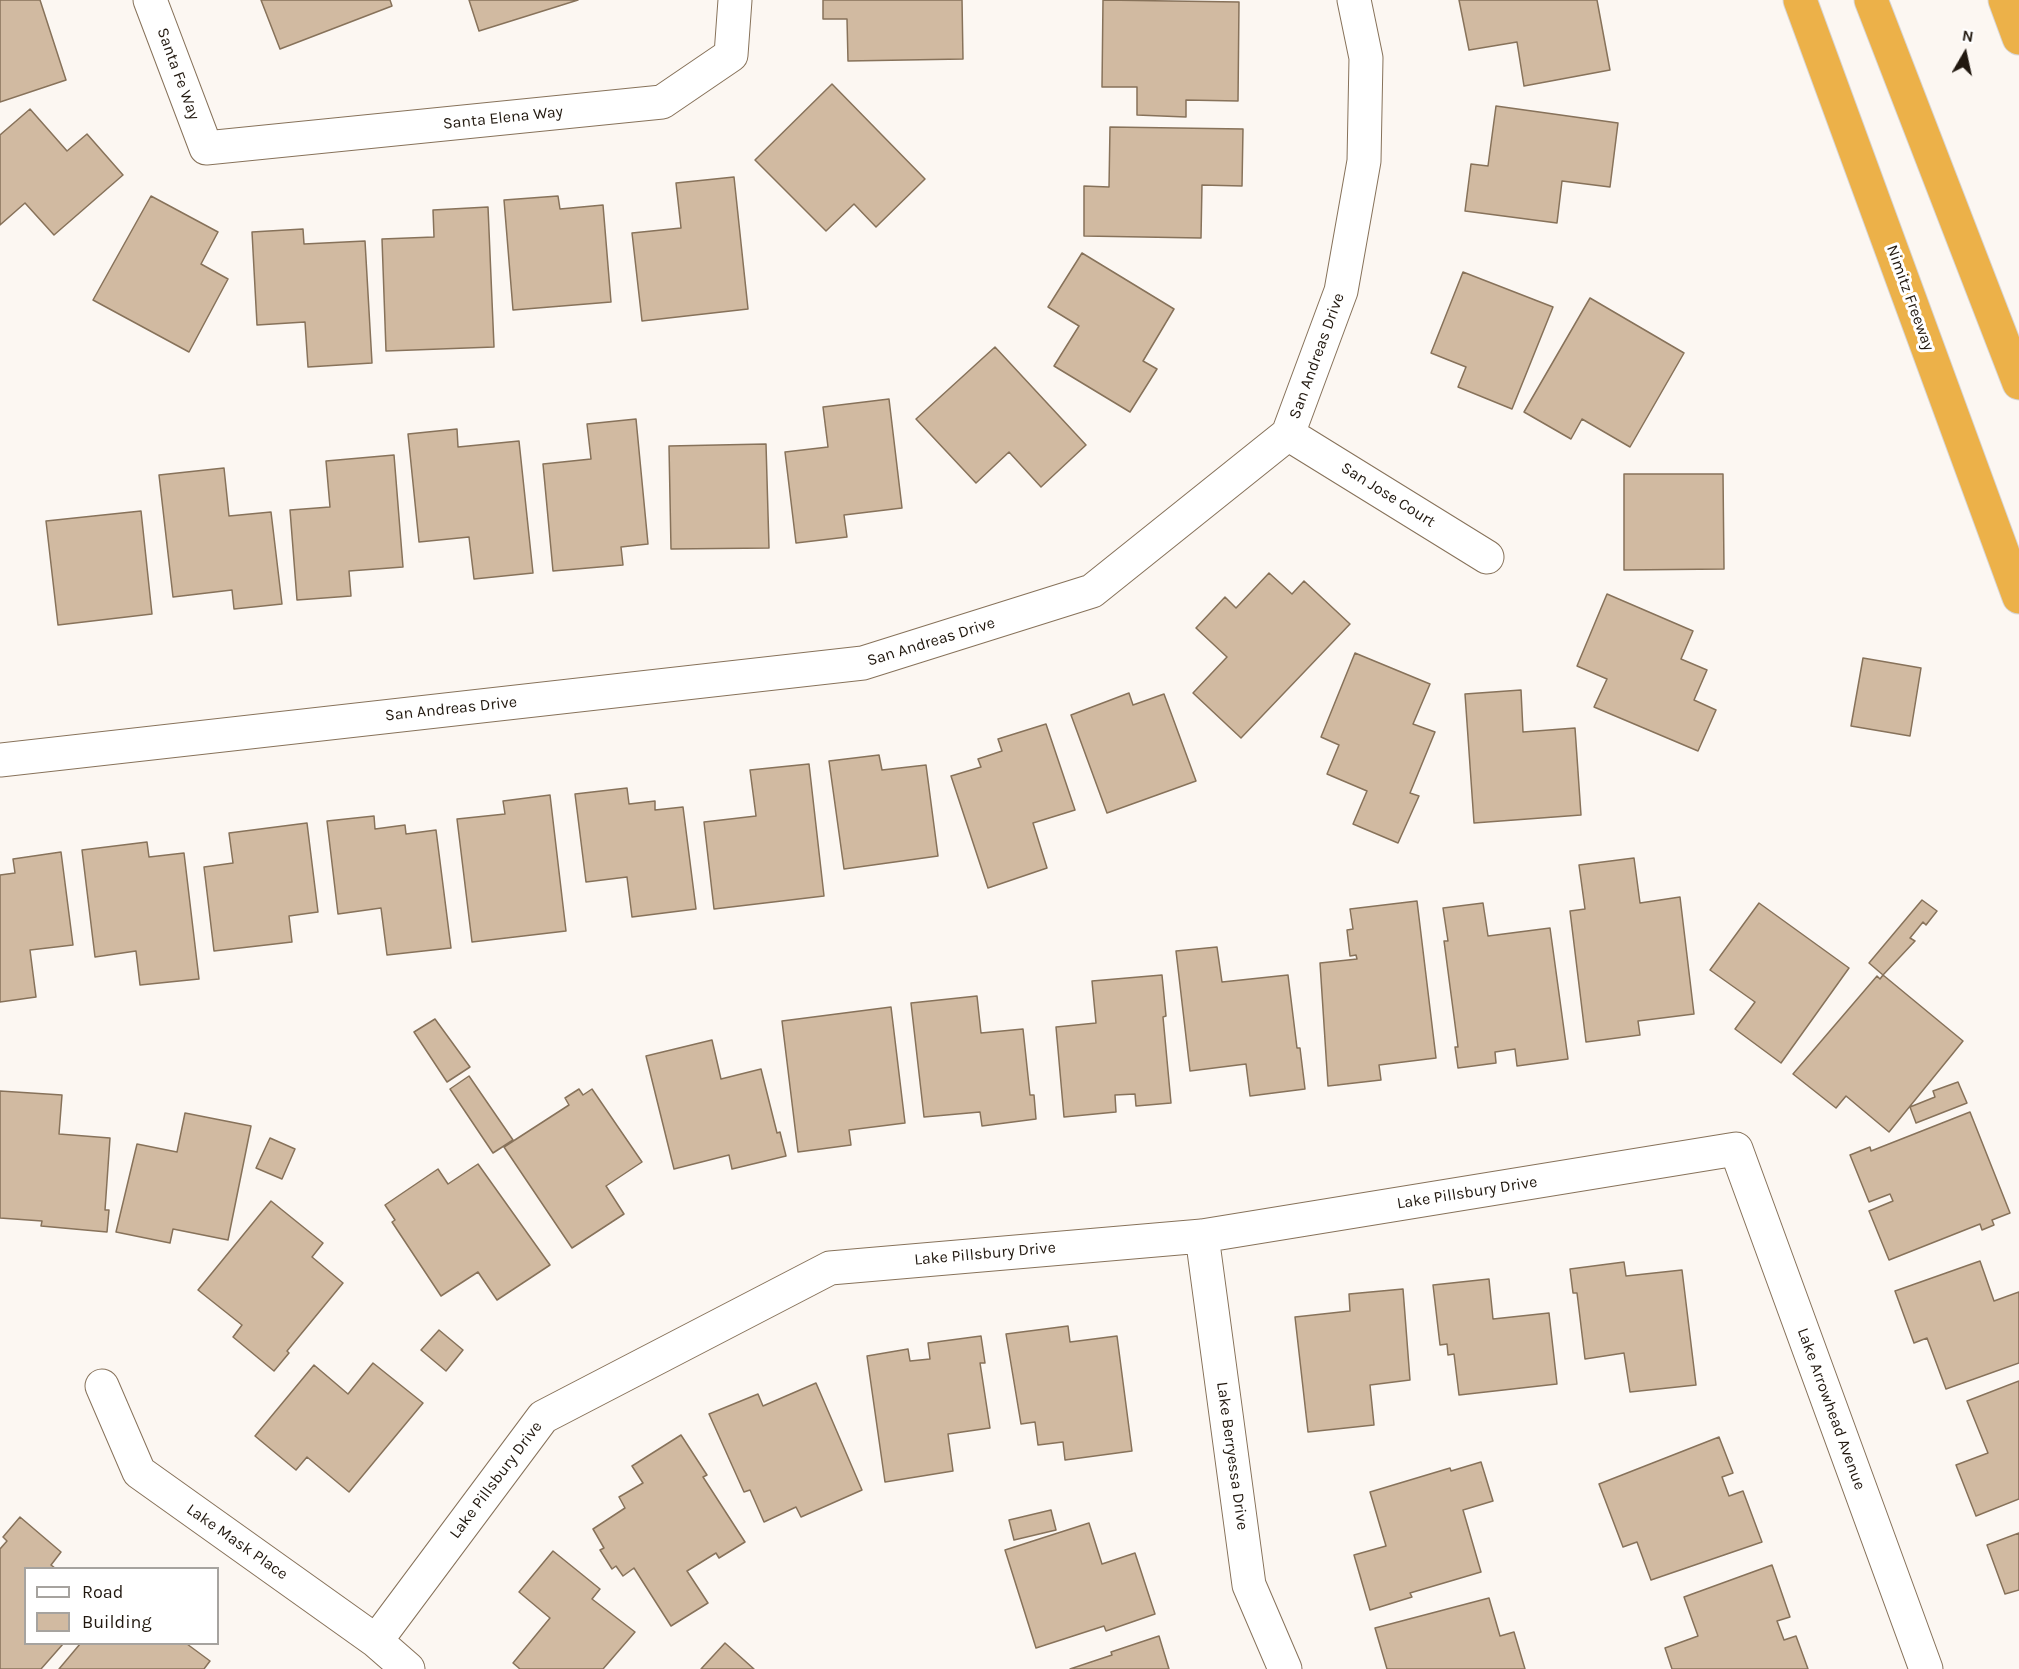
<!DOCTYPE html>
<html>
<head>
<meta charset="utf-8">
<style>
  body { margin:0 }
  #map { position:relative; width:2019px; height:1669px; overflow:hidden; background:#fcf7f2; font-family:Karla,sans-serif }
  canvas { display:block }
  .legend { position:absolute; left:24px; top:1567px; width:195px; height:78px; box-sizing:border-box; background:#fff; border:2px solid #a6a39f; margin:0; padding:8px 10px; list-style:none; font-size:18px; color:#21180f }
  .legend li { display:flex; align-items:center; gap:12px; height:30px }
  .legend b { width:30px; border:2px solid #a6a39f }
  .north { position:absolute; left:1935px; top:24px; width:60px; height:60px; -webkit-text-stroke:4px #fff; paint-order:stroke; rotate:9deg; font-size:16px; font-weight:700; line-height:24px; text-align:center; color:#21180f }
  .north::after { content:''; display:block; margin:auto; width:21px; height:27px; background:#21180f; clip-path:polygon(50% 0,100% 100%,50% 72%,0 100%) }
</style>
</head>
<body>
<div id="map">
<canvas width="2019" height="1669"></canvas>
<ul class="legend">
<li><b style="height:8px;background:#fff"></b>Road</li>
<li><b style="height:16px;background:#d1baa1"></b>Building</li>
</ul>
<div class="north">N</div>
</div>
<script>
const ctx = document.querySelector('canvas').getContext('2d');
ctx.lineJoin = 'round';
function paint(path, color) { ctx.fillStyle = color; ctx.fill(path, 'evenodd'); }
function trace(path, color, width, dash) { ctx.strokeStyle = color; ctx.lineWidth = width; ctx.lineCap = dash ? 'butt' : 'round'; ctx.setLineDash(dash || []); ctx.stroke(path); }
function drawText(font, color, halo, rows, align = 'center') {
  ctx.font = font + ' Karla,sans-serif'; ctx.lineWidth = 6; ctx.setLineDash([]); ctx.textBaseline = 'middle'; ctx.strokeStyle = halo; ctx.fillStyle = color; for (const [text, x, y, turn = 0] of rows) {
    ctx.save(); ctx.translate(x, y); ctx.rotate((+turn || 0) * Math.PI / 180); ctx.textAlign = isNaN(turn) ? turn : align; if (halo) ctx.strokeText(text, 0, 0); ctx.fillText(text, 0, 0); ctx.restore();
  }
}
const building = new Path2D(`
  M 0,0 L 40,0 L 66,80 L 0,102 Z
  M 261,0 L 390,0 L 392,6 L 280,49 Z
  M 469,0 L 578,0 L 479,31 Z
  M 823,0 L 962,0 L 963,59 L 848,61 L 847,19 L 823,19 Z
  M 1103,0 L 1239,2 L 1238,101 L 1186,100 L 1186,117 L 1137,115 L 1137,87 L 1102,87 Z
  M 1459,0 L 1597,0 L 1610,70 L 1524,86 L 1517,42 L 1469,50 Z
  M 832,84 L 925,179 L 876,227 L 854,204 L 826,231 L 755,160 Z
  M 1496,106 L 1618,123 L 1610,187 L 1562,181 L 1557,223 L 1465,211 L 1471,164 L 1488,166 Z
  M 30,109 L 67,151 L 87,134 L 123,175 L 54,235 L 25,203 L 0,225 L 0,135 Z
  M 1110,127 L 1243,129 L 1242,186 L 1202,185 L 1201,238 L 1084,236 L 1084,186 L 1109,187 Z
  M 734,177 L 748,309 L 642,321 L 632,233 L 681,228 L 676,183 Z
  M 151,196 L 218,232 L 201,264 L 228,279 L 189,352 L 93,300 Z
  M 558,196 L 560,209 L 603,205 L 611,302 L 513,310 L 504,200 Z
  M 488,207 L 494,347 L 386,351 L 382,239 L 434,237 L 433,210 Z
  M 303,229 L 304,244 L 365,241 L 372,363 L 308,367 L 305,322 L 257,325 L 252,232 Z
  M 1082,253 L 1174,309 L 1143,361 L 1157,369 L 1130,412 L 1054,366 L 1079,326 L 1048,307 Z
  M 1463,272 L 1553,307 L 1512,409 L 1458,387 L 1466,367 L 1431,353 Z
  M 1590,298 L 1684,353 L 1630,447 L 1582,419 L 1571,439 L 1524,412 Z
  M 995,347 L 1086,445 L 1041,487 L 1009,452 L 976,483 L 916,419 Z
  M 889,399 L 902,508 L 844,515 L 847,537 L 796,543 L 785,452 L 828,447 L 823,407 Z
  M 636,419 L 648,544 L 621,547 L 623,565 L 553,571 L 543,464 L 591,459 L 587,424 Z
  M 457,429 L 458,447 L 519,441 L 533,573 L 474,579 L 469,537 L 419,542 L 408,434 Z
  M 766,444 L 769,548 L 671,549 L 669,446 Z
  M 394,455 L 403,567 L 349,571 L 351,596 L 297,600 L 290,510 L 330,507 L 326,461 Z
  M 224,468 L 229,516 L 271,512 L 282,604 L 234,609 L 232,590 L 173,597 L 159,475 Z
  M 1624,474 L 1723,474 L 1724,569 L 1624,570 Z
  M 141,511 L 152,614 L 58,625 L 46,521 Z
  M 1269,573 L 1292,594 L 1304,581 L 1350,624 L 1241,738 L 1193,693 L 1227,657 L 1196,628 L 1225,597 L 1236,608 Z
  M 1607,594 L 1693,631 L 1681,659 L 1707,670 L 1694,700 L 1716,710 L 1698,751 L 1594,707 L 1607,679 L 1577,666 Z
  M 1355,653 L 1430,684 L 1413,724 L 1435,732 L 1410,793 L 1419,796 L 1398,843 L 1353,824 L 1367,791 L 1327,774 L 1339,745 L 1321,737 Z
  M 1863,658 L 1921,668 L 1910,736 L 1851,726 Z
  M 1521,690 L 1523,732 L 1575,728 L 1581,815 L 1474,823 L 1465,694 Z
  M 1129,693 L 1133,705 L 1164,694 L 1196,781 L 1107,813 L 1071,715 Z
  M 1046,724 L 1075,810 L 1033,823 L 1047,868 L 988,888 L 951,776 L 981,767 L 978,759 L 1002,751 L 998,739 Z
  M 879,755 L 882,770 L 926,765 L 938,856 L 844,869 L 829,761 Z
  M 809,764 L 824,896 L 714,909 L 704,822 L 756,816 L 750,770 Z
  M 627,788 L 629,804 L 655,801 L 655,810 L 683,807 L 696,909 L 632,917 L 627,877 L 586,882 L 575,794 Z
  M 550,795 L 566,931 L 472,942 L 457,819 L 505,814 L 503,801 Z
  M 374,816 L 375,829 L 405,825 L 406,834 L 436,830 L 451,948 L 387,955 L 381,908 L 338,914 L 327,821 Z
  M 307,823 L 318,912 L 289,916 L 292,942 L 214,951 L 204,867 L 233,863 L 229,833 Z
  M 147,842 L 149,857 L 184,853 L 199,979 L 140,985 L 136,951 L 95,957 L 82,850 Z
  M 61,852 L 73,945 L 30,950 L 36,997 L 0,1002 L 0,875 L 15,873 L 13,859 Z
  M 1634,858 L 1640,903 L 1680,897 L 1694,1014 L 1638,1021 L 1640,1035 L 1586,1042 L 1570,911 L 1585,909 L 1579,865 Z
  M 1922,900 L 1937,911 L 1926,925 L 1923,922 L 1910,938 L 1915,941 L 1883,975 L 1869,963 Z
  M 1417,901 L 1436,1058 L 1379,1065 L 1381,1080 L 1328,1086 L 1320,963 L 1357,959 L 1356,955 L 1350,956 L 1347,930 L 1353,929 L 1350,909 Z
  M 1483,903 L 1488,936 L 1550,928 L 1568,1059 L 1517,1066 L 1515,1049 L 1495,1052 L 1496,1063 L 1458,1068 L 1455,1047 L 1458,1047 L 1444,941 L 1448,941 L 1443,908 Z
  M 1759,903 L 1849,968 L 1781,1063 L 1735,1029 L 1755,1002 L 1710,970 Z
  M 1217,947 L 1222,982 L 1288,975 L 1297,1048 L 1300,1048 L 1305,1089 L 1250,1096 L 1246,1064 L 1190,1071 L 1176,951 Z
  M 1162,975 L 1166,1016 L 1163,1017 L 1171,1103 L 1136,1106 L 1135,1094 L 1115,1095 L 1116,1112 L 1064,1117 L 1056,1027 L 1096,1023 L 1092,981 Z
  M 1883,975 L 1963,1041 L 1889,1132 L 1846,1096 L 1836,1108 L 1793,1074 L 1877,976 L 1880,979 Z
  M 977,996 L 981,1033 L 1023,1029 L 1030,1095 L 1034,1095 L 1036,1119 L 982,1126 L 980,1112 L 924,1117 L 911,1003 Z
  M 891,1007 L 905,1123 L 849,1130 L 851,1145 L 798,1152 L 782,1021 Z
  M 435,1019 L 470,1067 L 447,1082 L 414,1032 Z
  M 712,1040 L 721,1079 L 761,1069 L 777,1133 L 780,1132 L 786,1156 L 732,1169 L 729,1155 L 674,1169 L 646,1056 Z
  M 469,1076 L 513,1140 L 493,1153 L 450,1089 Z
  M 1958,1082 L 1967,1103 L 1916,1123 L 1910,1107 L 1935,1097 L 1933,1091 Z
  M 579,1089 L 583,1095 L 592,1089 L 642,1162 L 606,1186 L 624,1214 L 572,1248 L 504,1147 L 569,1105 L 565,1098 Z
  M 0,1091 L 62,1095 L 59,1134 L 110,1138 L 105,1210 L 109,1210 L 107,1232 L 41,1226 L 42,1221 L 0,1218 Z
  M 1970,1112 L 2010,1213 L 1992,1220 L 1994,1225 L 1982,1230 L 1980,1224 L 1889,1260 L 1869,1211 L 1893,1201 L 1890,1194 L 1869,1202 L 1850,1155 L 1870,1147 L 1871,1151 Z
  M 185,1113 L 251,1126 L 228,1240 L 173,1229 L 170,1243 L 116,1232 L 137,1144 L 177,1152 Z
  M 270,1138 L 295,1149 L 282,1179 L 256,1168 Z
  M 478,1164 L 550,1265 L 497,1300 L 478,1272 L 441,1296 L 392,1222 L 395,1220 L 385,1205 L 438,1169 L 448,1184 Z
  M 271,1201 L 323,1243 L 312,1257 L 343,1283 L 287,1351 L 289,1353 L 274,1371 L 233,1337 L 242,1325 L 198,1290 Z
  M 1980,1261 L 1994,1301 L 2019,1292 L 2019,1363 L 1946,1389 L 1927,1338 L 1914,1343 L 1895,1291 Z
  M 1624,1262 L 1626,1276 L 1682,1270 L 1696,1385 L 1630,1392 L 1624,1353 L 1585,1359 L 1577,1293 L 1573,1293 L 1570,1269 Z
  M 1489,1279 L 1493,1319 L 1549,1313 L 1557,1384 L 1459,1395 L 1454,1354 L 1448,1355 L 1447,1344 L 1440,1345 L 1433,1285 Z
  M 1403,1289 L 1410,1380 L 1370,1385 L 1374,1425 L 1308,1432 L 1295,1317 L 1350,1311 L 1349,1294 Z
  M 1068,1326 L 1070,1342 L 1117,1336 L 1132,1451 L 1065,1460 L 1063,1442 L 1038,1445 L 1035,1422 L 1021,1424 L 1006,1334 Z
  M 439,1330 L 463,1350 L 446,1371 L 421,1350 Z
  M 981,1336 L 985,1363 L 980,1363 L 990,1428 L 948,1434 L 953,1471 L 885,1482 L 867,1356 L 908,1349 L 910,1361 L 930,1359 L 928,1343 Z
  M 373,1363 L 423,1403 L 349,1492 L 307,1457 L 296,1470 L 255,1436 L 314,1365 L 348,1394 Z
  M 2019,1381 L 2019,1499 L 1976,1516 L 1956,1465 L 1988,1453 L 1967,1401 Z
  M 816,1383 L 862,1490 L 801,1517 L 796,1507 L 764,1522 L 750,1490 L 744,1492 L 709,1414 L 758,1394 L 763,1406 Z
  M 681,1435 L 707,1475 L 703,1477 L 745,1542 L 719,1558 L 716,1553 L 687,1571 L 708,1603 L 671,1626 L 634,1568 L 623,1576 L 616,1566 L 612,1569 L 600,1550 L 604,1548 L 593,1529 L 625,1508 L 619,1497 L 643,1483 L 632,1466 Z
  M 1719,1437 L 1733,1473 L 1722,1477 L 1729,1496 L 1743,1491 L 1762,1542 L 1651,1580 L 1637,1542 L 1623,1547 L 1599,1484 Z
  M 1481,1462 L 1493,1501 L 1463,1510 L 1481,1572 L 1410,1593 L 1412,1597 L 1370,1610 L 1354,1555 L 1386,1546 L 1370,1492 L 1450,1468 L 1451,1471 Z
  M 1051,1510 L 1056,1530 L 1014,1540 L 1009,1520 Z
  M 20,1517 L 61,1552 L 51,1565 L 55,1568 L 26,1568 L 26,1644 L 63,1644 L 41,1669 L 0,1669 L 0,1549 L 7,1541 L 3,1537 Z
  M 1089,1523 L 1102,1564 L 1135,1553 L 1155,1614 L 1106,1631 L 1104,1626 L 1036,1648 L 1005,1550 Z
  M 2019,1533 L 2019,1590 L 2005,1594 L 1987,1545 Z
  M 553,1551 L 600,1589 L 592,1599 L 635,1632 L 603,1669 L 520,1669 L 513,1663 L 550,1618 L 519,1592 Z
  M 1772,1565 L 1790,1617 L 1777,1621 L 1784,1640 L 1796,1636 L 1808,1669 L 1672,1669 L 1665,1648 L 1698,1636 L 1684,1597 Z
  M 1489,1598 L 1500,1636 L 1514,1632 L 1525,1669 L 1387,1669 L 1375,1628 Z
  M 1159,1636 L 1169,1669 L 1070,1669 L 1112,1655 L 1111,1652 Z
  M 725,1643 L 754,1669 L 701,1669 Z
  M 80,1644 L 187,1644 L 210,1661 L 204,1669 L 59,1669 Z`);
paint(building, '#d1baa1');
trace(building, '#87725a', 1.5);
const minor = new Path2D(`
  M 150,0 L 206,148 L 662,102 L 731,55 L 735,0
  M 1288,434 L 1487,557
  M 0,760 L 863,663 L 1092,591 L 1288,434 L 1341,291 L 1364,161 L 1366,58 L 1354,0
  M 1202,1236 L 1249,1585 L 1285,1669
  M 102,1386 L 139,1472 L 376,1641 L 408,1669
  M 376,1641 L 543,1417 L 830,1268 L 1202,1236 L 1736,1149 L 1926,1669`);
const highway = new Path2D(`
  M 1800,0 L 2019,597
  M 1871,0 L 2019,383
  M 2005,0 L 2019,38`);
trace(minor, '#87725a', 35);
trace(highway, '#d7d5d4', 35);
trace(minor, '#fff', 33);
trace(highway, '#ecb149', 33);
drawText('16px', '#21180f', '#fff', [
  ["Santa Fe Way",178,74,70],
  ["Santa Elena Way",503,118,-6],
  ["Nimitz Freeway",1910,298,70],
  ["San Andreas Drive",1317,356,-70],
  ["San Jose Court",1388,495,32],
  ["San Andreas Drive",931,642,-17],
  ["San Andreas Drive",451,709,-6],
  ["Lake Pillsbury Drive",1467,1193,-9],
  ["Lake Pillsbury Drive",985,1254,-5],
  ["Lake Arrowhead Avenue",1831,1409,70],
  ["Lake Berryessa Drive",1232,1456,82],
  ["Lake Pillsbury Drive",496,1480,-53],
  ["Lake Mask Place",237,1542,35]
]);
</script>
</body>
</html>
